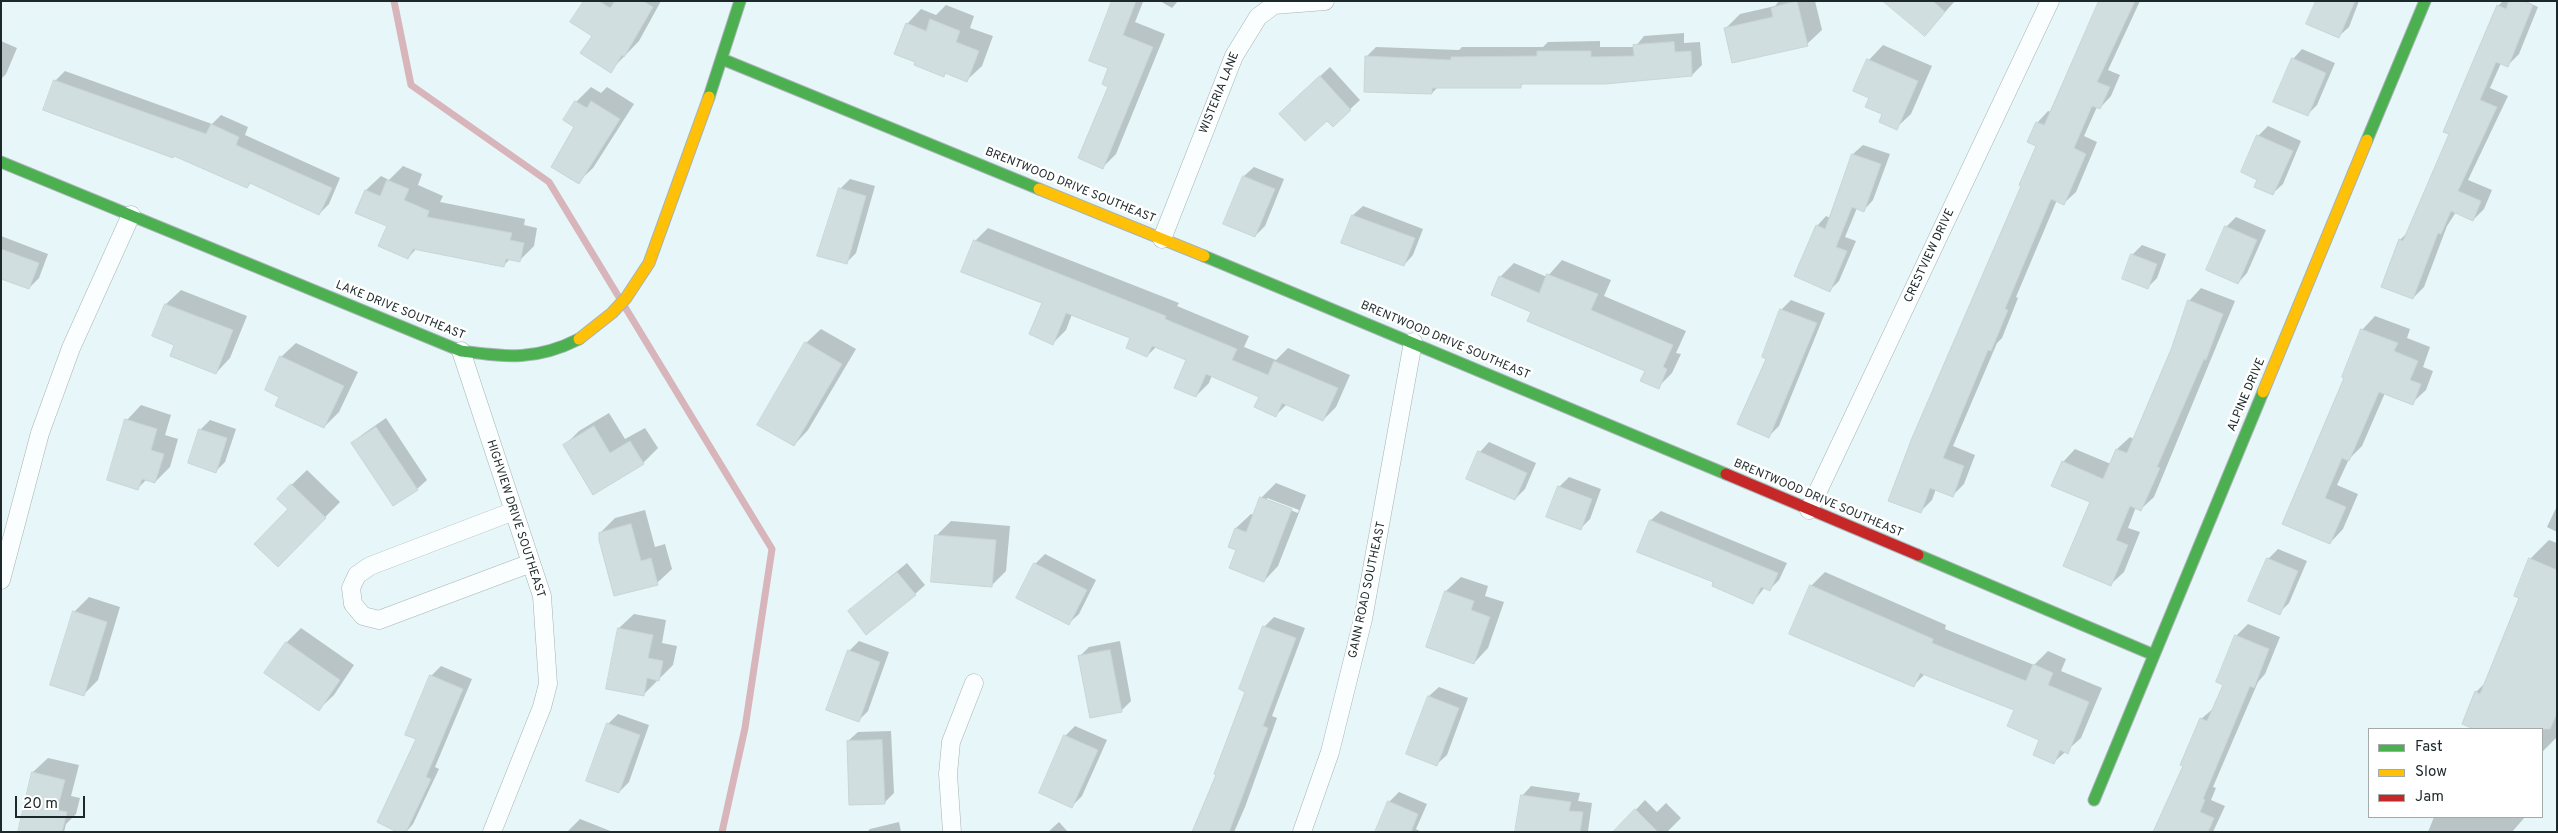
<!DOCTYPE html>
<html>
<head>
<meta charset="utf-8">
<style>
  body { margin:0 }
  #map { position:relative; width:2558px; height:833px; overflow:hidden; background:#e7f6f8; font-family:Overpass,sans-serif }
  canvas { display:block }
  .frame { position:absolute; inset:0; border:2px solid #1c282a; pointer-events:none }
  .legend { position:absolute; left:2368px; top:728px; width:175px; height:90px; box-sizing:border-box; background:#fff; border:1px solid #a4a9aa; margin:0; padding:6px 9px; list-style:none; font-size:15px; color:#1c282a }
  .legend li { display:flex; align-items:center; gap:10px; height:25px }
  .legend b { width:25px; border:1px solid #a4a9aa }
  .scale { position:absolute; left:15px; top:796px; width:70px; height:22px; box-sizing:border-box; border:2px solid #1c282a; border-top:0; padding-left:6px; font-size:15px; line-height:18px; white-space:nowrap; color:#1c282a; -webkit-text-stroke:4px #fff; paint-order:stroke }
</style>
</head>
<body>
<div id="map">
<canvas width="2558" height="833"></canvas>
<div class="frame"></div>
<ul class="legend">
<li><b style="height:6px;background:#4caf50"></b>Fast</li>
<li><b style="height:6px;background:#ffc107"></b>Slow</li>
<li><b style="height:6px;background:#c62828"></b>Jam</li>
</ul>
<div class="scale">20 m</div>
</div>
<script>
const ctx = document.querySelector('canvas').getContext('2d');
ctx.lineJoin = 'round';
function paint(path, color) { ctx.fillStyle = color; ctx.fill(path, 'evenodd'); }
function trace(path, color, width, dash) { ctx.strokeStyle = color; ctx.lineWidth = width; ctx.lineCap = dash ? 'butt' : 'round'; ctx.setLineDash(dash || []); ctx.stroke(path); }
function drawText(font, color, halo, rows, align = 'center') {
  ctx.font = font + ' Overpass,sans-serif'; ctx.lineWidth = 5; ctx.setLineDash([]); ctx.textBaseline = 'middle'; ctx.strokeStyle = halo; ctx.fillStyle = color; for (const [text, x, y, turn = 0] of rows) {
    ctx.save(); ctx.translate(x, y); ctx.rotate((+turn || 0) * Math.PI / 180); ctx.textAlign = isNaN(turn) ? turn : align; if (halo) ctx.strokeText(text, 0, 0); ctx.fillText(text, 0, 0); ctx.restore();
  }
}
paint(new Path2D(`
  M 585,1 L 661,1 L 639,41 L 610,71 L 593,35 Z
  M 1117,1 L 1143,2 L 1135,22 L 1165,34 L 1116,154 L 1103,167 L 1109,68 Z
  M 1160,1 L 1178,1 L 1172,8 Z
  M 1779,1 L 1815,1 L 1822,30 L 1807,44 L 1726,28 L 1740,14 L 1775,6 Z
  M 1885,1 L 1955,1 L 1925,34 Z
  M 2100,1 L 2140,1 L 2108,70 L 2120,75 L 2111,96 L 2100,108 L 2097,107 L 2084,136 L 2097,142 L 2076,192 L 2064,203 L 2057,200 L 2016,297 L 2018,298 L 2002,338 L 1997,343 L 1953,446 L 1975,455 L 1964,484 L 1952,496 L 1936,489 L 1932,500 L 1920,512 L 2023,185 L 2037,145 L 2037,123 L 2048,111 L 2051,112 Z
  M 2317,1 L 2359,1 L 2349,27 L 2339,36 Z
  M 2503,1 L 2525,1 L 2538,7 L 2519,54 L 2508,65 L 2501,63 L 2490,88 L 2508,96 L 2468,180 L 2492,190 L 2484,209 L 2473,220 L 2456,212 L 2447,226 L 2424,287 L 2413,298 L 2400,240 L 2409,231 L 2450,134 L 2498,6 Z
  M 946,5 L 974,16 L 970,28 L 993,36 L 982,66 L 967,80 L 946,73 L 944,75 L 907,24 L 921,9 L 936,15 Z
  M 1684,33 L 1684,43 L 1700,42 L 1702,65 L 1692,75 L 1524,83 L 1520,86 L 1438,87 L 1432,93 L 1366,57 L 1376,47 L 1459,50 L 1462,47 L 1543,47 L 1548,42 L 1600,41 L 1600,47 L 1635,47 L 1644,36 Z
  M 1,41 L 17,48 L 6,74 L 1,79 Z
  M 1883,45 L 1932,66 L 1911,114 L 1896,128 L 1870,97 L 1855,91 L 1869,60 Z
  M 2302,49 L 2335,63 L 2317,105 L 2307,115 L 2293,59 Z
  M 1330,67 L 1360,100 L 1333,125 L 1327,119 L 1290,104 Z
  M 65,71 L 212,124 L 221,115 L 248,127 L 245,135 L 340,178 L 329,204 L 319,214 L 252,182 L 247,187 L 55,81 Z
  M 591,87 L 601,93 L 607,87 L 634,104 L 593,168 L 578,182 L 576,102 Z
  M 2268,126 L 2301,141 L 2283,184 L 2273,193 L 2259,179 L 2258,136 Z
  M 1863,145 L 1890,154 L 1873,200 L 1864,210 L 1857,208 L 1845,237 L 1856,241 L 1839,281 L 1830,290 L 1817,226 L 1826,216 L 1830,218 L 1853,154 Z
  M 403,166 L 422,174 L 418,185 L 443,196 L 440,202 L 525,219 L 524,225 L 537,228 L 534,246 L 519,261 L 510,259 L 503,266 L 417,248 L 408,258 L 366,190 L 381,176 L 389,180 Z
  M 1254,167 L 1284,179 L 1265,226 L 1255,236 L 1244,176 Z
  M 850,179 L 875,186 L 856,253 L 846,263 L 840,189 Z
  M 1363,206 L 1423,229 L 1413,255 L 1404,265 L 1353,215 Z
  M 2236,217 L 2266,230 L 2247,273 L 2238,283 L 2226,227 Z
  M 988,228 L 1179,303 L 1177,306 L 1249,336 L 1244,347 L 1276,360 L 1288,348 L 1350,375 L 1336,407 L 1323,420 L 1287,404 L 1276,415 L 1260,396 L 1212,375 L 1209,383 L 1196,396 L 1187,359 L 1156,347 L 1147,356 L 1132,338 L 1072,314 L 1066,330 L 1053,343 L 1044,302 L 975,241 Z
  M 1,236 L 48,254 L 39,278 L 29,288 L 1,277 Z
  M 2142,245 L 2166,254 L 2157,278 L 2148,287 L 2132,255 Z
  M 1562,260 L 1611,280 L 1604,296 L 1686,331 L 1676,353 L 1681,354 L 1672,373 L 1658,387 L 1646,370 L 1533,312 L 1500,277 L 1514,263 L 1547,277 Z
  M 2201,288 L 2235,301 L 2154,497 L 2141,509 L 2136,507 L 2128,528 L 2140,532 L 2124,572 L 2111,584 L 2091,502 L 2063,462 L 2075,449 L 2111,464 L 2117,449 L 2130,437 L 2134,439 L 2173,347 L 2189,301 Z
  M 181,290 L 247,316 L 230,358 L 216,373 L 176,344 L 154,336 L 166,304 Z
  M 1791,300 L 1825,313 L 1779,426 L 1769,436 L 1767,358 L 1781,310 Z
  M 2375,316 L 2410,329 L 2407,338 L 2430,347 L 2423,367 L 2433,371 L 2426,390 L 2412,403 L 2385,393 L 2362,446 L 2349,459 L 2337,485 L 2358,494 L 2343,529 L 2330,543 L 2283,523 L 2345,377 L 2362,330 Z
  M 821,329 L 856,349 L 808,430 L 794,445 L 806,343 Z
  M 296,343 L 358,372 L 339,412 L 324,427 L 281,357 Z
  M 141,405 L 171,415 L 165,435 L 178,439 L 170,467 L 155,482 L 147,479 L 138,488 L 127,420 Z
  M 609,413 L 625,439 L 645,428 L 658,448 L 643,463 L 565,445 L 579,431 Z
  M 386,418 L 427,480 L 417,489 L 353,443 L 363,434 Z
  M 210,420 L 236,429 L 225,462 L 215,472 L 200,430 Z
  M 1489,442 L 1536,463 L 1525,489 L 1515,499 L 1468,478 L 1480,452 Z
  M 307,470 L 340,502 L 278,565 L 290,509 L 278,498 Z
  M 1569,477 L 1601,489 L 1590,519 L 1580,529 L 1559,487 Z
  M 1276,483 L 1306,495 L 1278,566 L 1264,581 L 1238,549 L 1230,546 L 1236,528 L 1251,514 L 1254,515 L 1261,498 ZM 1267,498 L 1299,510 L 1298,513 L 1267,501 Z
  M 2557,506 L 2557,532 L 2547,527 Z
  M 645,510 L 655,547 L 665,544 L 672,569 L 657,583 L 600,533 L 615,518 Z
  M 1661,511 L 1787,563 L 1779,580 L 1770,589 L 1765,587 L 1753,602 L 1715,582 L 1651,520 Z
  M 951,521 L 1010,526 L 1006,571 L 991,586 L 936,536 Z
  M 2549,540 L 2557,543 L 2557,737 L 2542,752 L 2542,729 L 2478,729 L 2463,723 L 2476,692 L 2487,681 L 2521,597 L 2530,559 Z
  M 2278,549 L 2307,561 L 2289,603 L 2279,613 L 2268,559 Z
  M 1045,554 L 1096,580 L 1079,614 L 1069,623 L 1035,564 Z
  M 907,563 L 925,585 L 915,594 L 849,611 Z
  M 1825,572 L 1946,625 L 1945,629 L 2034,665 L 2048,651 L 2066,659 L 2061,671 L 2102,688 L 2081,738 L 2054,762 L 2041,739 L 2015,709 L 1925,674 L 1914,685 L 1811,586 Z
  M 1461,577 L 1488,586 L 1485,596 L 1504,602 L 1488,648 L 1474,663 L 1427,647 L 1446,591 Z
  M 89,597 L 120,607 L 98,680 L 84,694 L 74,612 Z
  M 634,614 L 666,620 L 662,643 L 677,646 L 673,665 L 643,695 L 619,628 Z
  M 1274,617 L 1305,628 L 1272,716 L 1277,718 L 1245,807 L 1234,832 L 1193,832 L 1218,774 L 1246,691 L 1264,627 Z
  M 2248,624 L 2280,637 L 2265,674 L 2258,682 L 2213,787 L 2216,788 L 2211,800 L 2225,806 L 2213,832 L 2155,832 L 2184,766 L 2201,719 L 2214,708 L 2224,684 L 2236,636 Z
  M 301,628 L 354,665 L 334,695 L 319,709 L 286,643 Z
  M 859,641 L 889,652 L 868,711 L 859,720 L 849,651 Z
  M 1120,641 L 1131,701 L 1121,711 L 1079,657 L 1089,647 Z
  M 441,666 L 472,679 L 435,767 L 439,769 L 413,824 L 406,832 L 418,739 L 431,676 Z
  M 1439,687 L 1468,698 L 1447,755 L 1437,764 L 1407,753 L 1429,696 Z
  M 618,714 L 649,725 L 629,782 L 619,792 L 608,724 Z
  M 1075,726 L 1107,740 L 1082,796 L 1072,806 L 1065,736 Z
  M 891,731 L 894,793 L 884,803 L 848,741 L 858,732 Z
  M 48,758 L 79,765 L 71,796 L 80,798 L 76,814 L 66,824 L 64,832 L 19,832 L 33,772 Z
  M 1531,786 L 1580,793 L 1578,801 L 1592,803 L 1588,831 L 1520,832 L 1522,796 Z
  M 1399,792 L 1427,804 L 1416,829 L 1421,832 L 1376,832 L 1389,802 Z
  M 1645,800 L 1657,812 L 1666,803 L 1681,818 L 1667,832 L 1615,832 Z
  M 2434,817 L 2525,817 L 2512,832 L 2428,832 Z
  M 580,819 L 613,832 L 567,832 Z
  M 899,822 L 901,832 L 867,832 L 870,829 Z
  M 1059,822 L 1068,832 L 1048,832 Z`), '#0003');
trace(new Path2D(`
  M 394,1 L 411,85 L 549,182 L 772,549 L 745,728 L 722,832`), '#d7b5bb', 7);
const building = new Path2D(`
  M 584,1 L 599,1 L 610,8 L 615,1 L 643,1 L 653,7 L 624,57 L 622,55 L 611,73 L 580,53 L 592,36 L 570,22 Z
  M 1112,1 L 1136,1 L 1123,35 L 1153,47 L 1103,169 L 1078,158 L 1108,87 L 1102,84 L 1108,68 L 1089,61 Z
  M 1797,1 L 1808,46 L 1732,63 L 1724,28 L 1773,17 L 1771,8 Z
  M 1883,1 L 1933,1 L 1945,12 L 1925,36 Z
  M 2099,1 L 2135,1 L 2097,82 L 2110,87 L 2100,109 L 2092,106 L 2074,148 L 2086,154 L 2064,205 L 2051,199 L 2005,309 L 2008,310 L 1991,351 L 1988,350 L 1943,458 L 1964,466 L 1953,497 L 1930,488 L 1921,513 L 1888,501 L 1912,438 L 2021,186 L 2019,185 L 2036,146 L 2027,142 L 2036,122 L 2044,125 Z
  M 2316,1 L 2355,1 L 2339,38 L 2306,24 Z
  M 2509,1 L 2524,1 L 2533,5 L 2508,67 L 2496,62 L 2480,100 L 2497,107 L 2458,191 L 2481,201 L 2473,221 L 2451,211 L 2441,234 L 2438,233 L 2413,299 L 2381,287 L 2399,239 L 2403,241 L 2449,134 L 2443,132 L 2497,5 L 2506,9 Z
  M 930,19 L 960,31 L 956,42 L 979,51 L 967,82 L 945,73 L 944,77 L 914,65 L 915,62 L 894,54 L 906,23 L 926,31 Z
  M 1674,42 L 1675,52 L 1691,51 L 1692,76 L 1605,84 L 1521,84 L 1521,88 L 1432,88 L 1432,94 L 1364,92 L 1365,56 L 1451,60 L 1451,57 L 1537,56 L 1537,51 L 1591,51 L 1591,57 L 1634,56 L 1633,45 Z
  M 2292,58 L 2326,73 L 2308,116 L 2273,102 Z
  M 1867,59 L 1918,81 L 1897,130 L 1879,122 L 1882,114 L 1865,107 L 1869,98 L 1853,91 Z
  M 1320,76 L 1351,110 L 1333,127 L 1327,121 L 1305,141 L 1279,114 Z
  M 54,80 L 206,134 L 211,124 L 239,137 L 236,145 L 332,188 L 319,215 L 250,183 L 247,188 L 174,156 L 173,158 L 43,110 Z
  M 575,101 L 587,108 L 591,101 L 620,119 L 579,184 L 551,167 L 574,127 L 563,120 Z
  M 2257,135 L 2293,151 L 2273,195 L 2254,187 L 2257,180 L 2241,172 Z
  M 1852,154 L 1881,164 L 1864,212 L 1852,207 L 1836,247 L 1847,251 L 1830,292 L 1794,276 L 1816,225 L 1825,229 Z
  M 1243,176 L 1275,189 L 1255,237 L 1223,224 Z
  M 387,180 L 409,189 L 404,200 L 429,211 L 427,217 L 512,233 L 510,240 L 524,243 L 520,262 L 506,259 L 504,267 L 413,249 L 408,259 L 378,246 L 387,226 L 355,213 L 365,190 L 380,196 Z
  M 839,188 L 866,196 L 847,264 L 817,256 Z
  M 1352,215 L 1415,238 L 1404,266 L 1341,243 Z
  M 2225,226 L 2257,240 L 2238,284 L 2206,270 Z
  M 974,240 L 1166,316 L 1165,319 L 1237,349 L 1232,360 L 1268,375 L 1274,361 L 1338,388 L 1323,421 L 1282,403 L 1276,417 L 1254,407 L 1259,397 L 1206,374 L 1196,397 L 1174,388 L 1186,360 L 1152,346 L 1147,357 L 1126,348 L 1130,338 L 1066,313 L 1053,345 L 1029,334 L 1042,303 L 961,272 Z
  M 1,249 L 39,263 L 29,289 L 1,279 Z
  M 2131,254 L 2157,264 L 2148,289 L 2122,279 Z
  M 1547,274 L 1598,294 L 1591,310 L 1673,345 L 1663,367 L 1667,369 L 1659,389 L 1640,381 L 1645,371 L 1527,321 L 1531,312 L 1491,295 L 1499,276 L 1539,293 Z
  M 2188,300 L 2223,314 L 2206,360 L 2204,359 L 2157,467 L 2160,468 L 2141,511 L 2130,506 L 2116,540 L 2128,545 L 2111,586 L 2063,566 L 2090,502 L 2051,486 L 2062,461 L 2103,479 L 2116,449 L 2127,453 L 2172,347 Z
  M 165,304 L 233,330 L 216,374 L 170,356 L 174,345 L 152,336 Z
  M 1780,309 L 1817,323 L 1769,438 L 1737,424 L 1766,359 L 1762,357 Z
  M 2361,329 L 2398,343 L 2394,351 L 2418,361 L 2410,380 L 2421,384 L 2413,405 L 2379,392 L 2349,461 L 2342,458 L 2325,498 L 2346,507 L 2330,544 L 2282,524 L 2344,378 L 2342,377 Z
  M 805,342 L 842,364 L 794,446 L 757,425 Z
  M 280,356 L 344,386 L 324,428 L 275,406 L 279,397 L 265,390 Z
  M 125,419 L 157,429 L 151,450 L 164,454 L 155,483 L 142,479 L 138,490 L 107,480 Z
  M 594,426 L 610,453 L 630,441 L 644,464 L 593,495 L 563,445 Z
  M 376,427 L 418,490 L 393,506 L 351,443 Z
  M 199,429 L 227,438 L 216,473 L 188,463 Z
  M 1478,451 L 1527,473 L 1515,500 L 1466,479 Z
  M 291,484 L 326,518 L 278,567 L 254,544 L 288,509 L 277,499 Z
  M 1558,486 L 1592,499 L 1581,530 L 1546,517 Z
  M 1260,497 L 1292,509 L 1264,582 L 1229,568 L 1236,550 L 1228,547 L 1235,528 L 1246,532 Z
  M 1650,520 L 1778,573 L 1770,591 L 1761,587 L 1753,604 L 1712,586 L 1713,582 L 1637,552 Z
  M 631,524 L 641,561 L 651,558 L 658,585 L 614,596 L 599,540 L 599,533 Z
  M 935,535 L 996,540 L 992,587 L 931,582 Z
  M 2267,558 L 2298,571 L 2280,615 L 2248,601 Z
  M 2529,558 L 2557,570 L 2557,713 L 2550,729 L 2474,729 L 2462,724 L 2475,691 L 2480,694 L 2519,598 L 2514,596 Z
  M 1034,563 L 1087,590 L 1069,625 L 1016,598 Z
  M 897,572 L 916,595 L 866,635 L 848,611 Z
  M 1810,585 L 1933,639 L 1932,643 L 2026,681 L 2033,664 L 2053,673 L 2048,685 L 2089,702 L 2068,754 L 2060,750 L 2054,764 L 2033,755 L 2039,740 L 2007,726 L 2014,710 L 1920,673 L 1914,687 L 1789,634 Z
  M 1445,591 L 1474,601 L 1471,610 L 1490,617 L 1474,664 L 1426,647 Z
  M 73,611 L 107,622 L 84,696 L 50,685 Z
  M 1263,626 L 1296,638 L 1263,726 L 1268,728 L 1229,832 L 1192,832 L 1216,775 L 1214,774 L 1245,692 L 1239,689 Z
  M 618,628 L 653,635 L 648,658 L 663,661 L 659,681 L 647,678 L 644,696 L 606,689 Z
  M 2235,635 L 2269,649 L 2254,688 L 2250,686 L 2203,799 L 2205,800 L 2200,812 L 2214,818 L 2208,832 L 2153,832 L 2183,766 L 2180,765 L 2200,718 L 2207,721 L 2223,685 L 2216,682 Z
  M 286,642 L 340,680 L 319,711 L 264,673 Z
  M 848,650 L 880,662 L 859,722 L 826,710 Z
  M 1110,650 L 1122,712 L 1090,718 L 1078,656 Z
  M 430,675 L 463,689 L 426,777 L 431,779 L 406,832 L 397,832 L 377,822 L 416,739 L 405,735 Z
  M 1428,696 L 1459,708 L 1437,766 L 1406,754 Z
  M 607,723 L 640,735 L 619,793 L 586,781 Z
  M 1064,735 L 1098,750 L 1072,808 L 1039,793 Z
  M 882,740 L 885,804 L 849,805 L 847,741 Z
  M 32,772 L 65,780 L 57,810 L 67,812 L 62,832 L 18,832 Z
  M 1521,795 L 1571,802 L 1569,811 L 1583,812 L 1580,832 L 1515,832 Z
  M 1388,801 L 1418,814 L 1411,832 L 1375,832 Z
  M 1635,809 L 1658,832 L 1613,832 Z`);
paint(building, '#d1dedf');
trace(building, '#c8d5d6', 1);
const street = new Path2D(`
  M 1162,239 L 1234,56 L 1258,17 L 1274,5 L 1325,1
  M 461,351 L 542,596 L 548,684 L 542,707 L 492,832
  M 1809,510 L 2050,1
  M 514,511 L 370,566 L 357,575 L 351,588 L 353,604 L 363,616 L 379,620 L 531,563
  M 1,580 L 40,433 L 71,348 L 131,215
  M 952,832 L 948,774 L 951,742 L 974,683
  M 1302,832 L 1330,752 L 1363,619 L 1413,342`);
const fast = new Path2D(`
  M 722,59 L 1039,189
  M 709,97 L 740,1
  M 2367,140 L 2425,1
  M 1,162 L 461,351 C 507,357 536,361 579,339
  M 1204,256 L 1726,474
  M 1918,555 L 2154,655
  M 2094,800 L 2263,392`);
const slow = new Path2D(`
  M 1039,189 L 1204,256
  M 579,339 L 612,313 L 626,298 L 649,263 L 709,97
  M 2263,392 L 2367,140`);
const jam = new Path2D(`
  M 1726,474 L 1918,555`);
trace(street, '#a7b3b5', 19);
trace(fast, '#a7b3b5', 13);
trace(slow, '#a7b3b5', 13);
trace(jam, '#a7b3b5', 13);
trace(street, '#fbfefe', 18);
trace(fast, '#4caf50', 11);
trace(slow, '#ffc107', 11);
trace(jam, '#c62828', 11);
drawText('12px', '#1c282a', '#fff', [
  ["WISTERIA LANE",1220,93,-68],
  ["BRENTWOOD DRIVE SOUTHEAST",1070,186,22],
  ["CRESTVIEW DRIVE",1930,256,-65],
  ["LAKE DRIVE SOUTHEAST",400,311,22],
  ["BRENTWOOD DRIVE SOUTHEAST",1445,341,23],
  ["ALPINE DRIVE",2247,395,-67],
  ["BRENTWOOD DRIVE SOUTHEAST",1818,499,23],
  ["HIGHVIEW DRIVE SOUTHEAST",515,519,72],
  ["GANN ROAD SOUTHEAST",1368,590,-78]
]);
</script>
</body>
</html>
